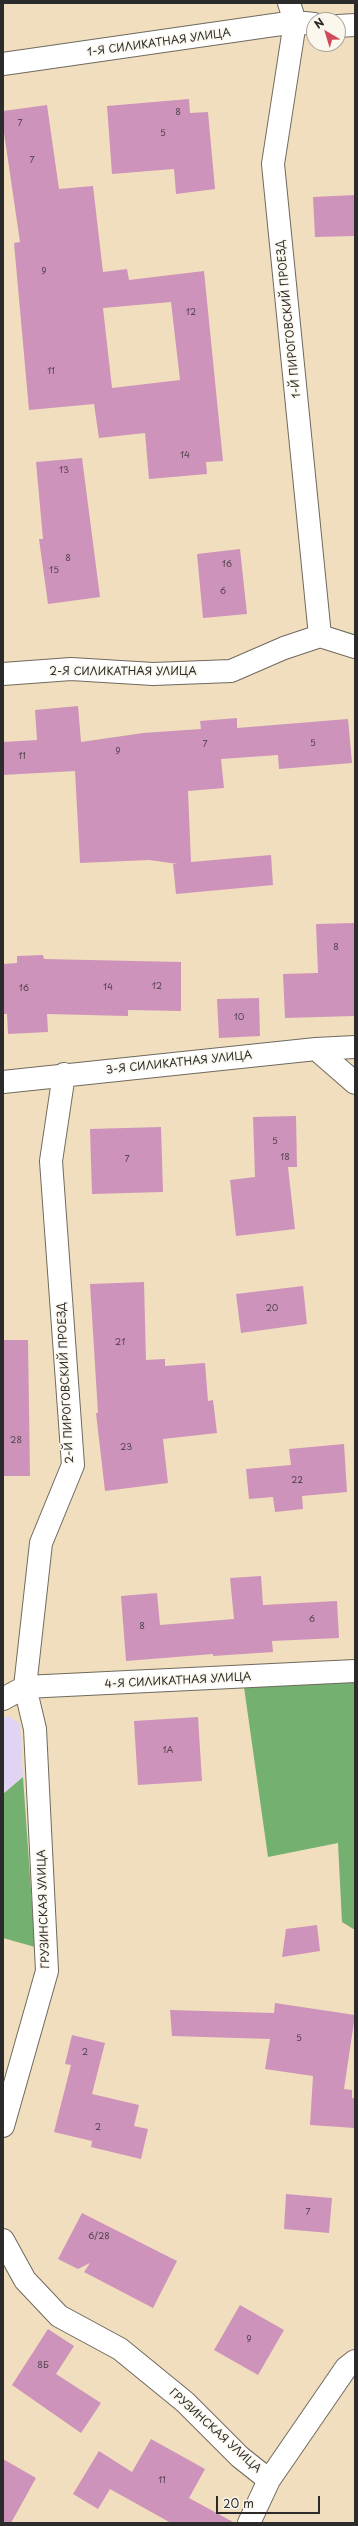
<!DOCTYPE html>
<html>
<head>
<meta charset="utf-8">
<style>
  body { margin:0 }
  #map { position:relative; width:358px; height:2526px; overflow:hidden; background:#f0debe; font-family:"Playpen Sans",sans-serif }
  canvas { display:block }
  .frame { position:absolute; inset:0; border:4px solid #2b2b2b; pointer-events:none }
  .north { position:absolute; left:306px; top:12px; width:40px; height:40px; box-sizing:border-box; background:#fbf7ec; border:1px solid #a8a59f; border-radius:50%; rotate:322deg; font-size:11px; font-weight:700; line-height:16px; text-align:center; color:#2b2b2b }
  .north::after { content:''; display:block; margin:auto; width:14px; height:18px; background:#d1495b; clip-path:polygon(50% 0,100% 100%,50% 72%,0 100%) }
  .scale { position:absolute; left:216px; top:2496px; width:104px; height:18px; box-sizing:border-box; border:2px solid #2b2b2b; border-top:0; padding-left:5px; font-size:12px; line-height:14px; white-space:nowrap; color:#2b2b2b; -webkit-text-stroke:3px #fbf7ec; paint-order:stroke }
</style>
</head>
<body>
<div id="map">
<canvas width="358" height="2526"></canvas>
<div class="frame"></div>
<div class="north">N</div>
<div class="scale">20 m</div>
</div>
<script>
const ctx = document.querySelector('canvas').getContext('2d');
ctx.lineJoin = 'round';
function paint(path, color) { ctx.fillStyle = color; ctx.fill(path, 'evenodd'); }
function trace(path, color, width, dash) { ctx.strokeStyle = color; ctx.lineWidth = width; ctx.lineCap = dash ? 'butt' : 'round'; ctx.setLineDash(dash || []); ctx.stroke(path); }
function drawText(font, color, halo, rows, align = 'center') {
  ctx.font = font + ' "Playpen Sans",sans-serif'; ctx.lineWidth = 3; ctx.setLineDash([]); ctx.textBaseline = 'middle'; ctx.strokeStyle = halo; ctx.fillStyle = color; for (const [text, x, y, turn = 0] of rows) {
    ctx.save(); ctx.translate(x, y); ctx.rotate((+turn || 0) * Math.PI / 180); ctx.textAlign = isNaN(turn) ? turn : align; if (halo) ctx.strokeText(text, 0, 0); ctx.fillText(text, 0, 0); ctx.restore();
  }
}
paint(new Path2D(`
  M 9,1716 L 20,1724 L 23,1777 L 3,1794 L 3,1718 Z`), '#e0d4f4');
paint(new Path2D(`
  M 355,1680 L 355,1930 L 342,1922 L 338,1843 L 268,1857 L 244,1687 Z
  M 23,1777 L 35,1947 L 3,1938 L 3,1794 Z`), '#74b070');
paint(new Path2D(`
  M 189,99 L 190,113 L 208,112 L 215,189 L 176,194 L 174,169 L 112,174 L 107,106 Z
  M 47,105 L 59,189 L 93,186 L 103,272 L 127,269 L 129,280 L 204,271 L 223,461 L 206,462 L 207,474 L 149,479 L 145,433 L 99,438 L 94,404 L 29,410 L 14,243 L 20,242 L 3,126 L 3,111 ZM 171,302 L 180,380 L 112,388 L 103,308 Z
  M 355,195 L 355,236 L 315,237 L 313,197 Z
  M 82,458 L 100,597 L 48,604 L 39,539 L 43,539 L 36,462 Z
  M 240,549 L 247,614 L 203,618 L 197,554 Z
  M 78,706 L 81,742 L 143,733 L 201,729 L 200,721 L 237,718 L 237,728 L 348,719 L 352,763 L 279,769 L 278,755 L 221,759 L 224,788 L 188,791 L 191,862 L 271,855 L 273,885 L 176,894 L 173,864 L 178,864 L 149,860 L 80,863 L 75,771 L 3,775 L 3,742 L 37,740 L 35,710 Z
  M 355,923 L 355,1016 L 285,1018 L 283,974 L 318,973 L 316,924 Z
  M 43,955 L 44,959 L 181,962 L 181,1011 L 128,1010 L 128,1016 L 47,1014 L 48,1032 L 8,1034 L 7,1014 L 3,1014 L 3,964 L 17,963 L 17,956 Z
  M 259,998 L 260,1036 L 219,1038 L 217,999 Z
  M 296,1116 L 297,1167 L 288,1167 L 295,1229 L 236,1236 L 230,1180 L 255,1177 L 253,1117 Z
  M 161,1127 L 163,1192 L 92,1194 L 90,1129 Z
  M 144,1282 L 146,1360 L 165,1359 L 165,1366 L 205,1363 L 208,1401 L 213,1400 L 217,1433 L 163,1439 L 168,1483 L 105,1491 L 96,1413 L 98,1413 L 90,1284 Z
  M 303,1286 L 307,1324 L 241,1333 L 236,1294 Z
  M 3,1340 L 28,1340 L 30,1476 L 3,1476 Z
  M 344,1444 L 347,1492 L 302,1496 L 303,1509 L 275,1512 L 273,1497 L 249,1499 L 246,1469 L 291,1465 L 289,1449 Z
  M 261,1576 L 263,1605 L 337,1601 L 339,1638 L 272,1641 L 273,1652 L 213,1656 L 213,1654 L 126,1661 L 121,1596 L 157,1593 L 160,1625 L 234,1619 L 230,1578 Z
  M 198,1717 L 202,1781 L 138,1785 L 134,1721 Z
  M 317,1925 L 320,1951 L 282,1957 L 286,1929 Z
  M 275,2003 L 355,2015 L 344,2089 L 352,2090 L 352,2098 L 355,2098 L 355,2128 L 310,2125 L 313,2076 L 265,2069 L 270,2039 L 172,2036 L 170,2010 L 274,2013 Z
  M 72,2035 L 105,2043 L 92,2094 L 139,2105 L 134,2126 L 148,2129 L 141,2159 L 91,2147 L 92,2141 L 54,2132 L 71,2065 L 65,2064 Z
  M 286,2194 L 332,2198 L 329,2233 L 284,2229 Z
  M 82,2213 L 177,2261 L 153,2308 L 84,2272 L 90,2263 L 78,2269 L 58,2259 Z
  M 240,2305 L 284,2330 L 258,2375 L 214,2350 Z
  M 48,2329 L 74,2346 L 56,2374 L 101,2403 L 81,2433 L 12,2385 Z
  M 151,2439 L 205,2469 L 189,2498 L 235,2523 L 171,2523 L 110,2489 L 98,2509 L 73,2494 L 99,2451 L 132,2472 Z
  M 3,2459 L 36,2478 L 11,2523 L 3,2523 Z`), '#ce93ba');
const minor = new Path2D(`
  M 289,3 L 295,22 L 273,164 L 320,636
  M 338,26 L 355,25
  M 3,64 L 295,22 L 314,24
  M 3,674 L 71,669 L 153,674 L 231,671 L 284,648 L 320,636 L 355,647
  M 316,1049 L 355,1083
  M 3,1082 L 316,1049 L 355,1047
  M 3,1699 L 25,1687 L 355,1671
  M 3,2126 L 47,1971 L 35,1729 L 25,1687 L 41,1543 L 73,1465 L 51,1161 L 64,1074
  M 3,2240 L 25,2280 L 59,2316 L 120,2349 L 185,2402 L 240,2457 L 269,2480
  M 249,2523 L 269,2480 L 346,2368 L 355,2361`);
trace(minor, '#706a5e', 24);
trace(minor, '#fff', 22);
drawText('9px', '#54454f', null, [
  ["8",178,113],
  ["7",20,124],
  ["5",163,134],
  ["7",32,161],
  ["9",44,272],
  ["12",191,313],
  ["11",51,372],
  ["14",185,456],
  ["13",64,471],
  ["8",68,559],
  ["16",227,565],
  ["15",54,571],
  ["6",223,592],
  ["5",313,744],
  ["7",205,745],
  ["9",118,752],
  ["11",22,757],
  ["8",336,948],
  ["12",157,987],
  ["14",108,988],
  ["16",24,989],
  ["10",239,1018],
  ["5",275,1142],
  ["18",285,1158],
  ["7",127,1160],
  ["20",272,1309],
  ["21",120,1343],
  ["28",16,1441],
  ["23",126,1448],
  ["22",297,1481],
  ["6",312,1620],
  ["8",142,1627],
  ["1А",168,1751],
  ["5",299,2039],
  ["2",85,2053],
  ["2",98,2128],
  ["7",308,2213],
  ["6/28",99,2237],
  ["9",249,2340],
  ["8Б",43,2366],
  ["11",162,2481]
]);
drawText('11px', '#2b2b2b', '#fbf7ec', [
  ["1-Я СИЛИКАТНАЯ УЛИЦА",159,43,-8],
  ["1-Й ПИРОГОВСКИЙ ПРОЕЗД",289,319,-96],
  ["2-Я СИЛИКАТНАЯ УЛИЦА",123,672],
  ["3-Я СИЛИКАТНАЯ УЛИЦА",179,1063,-6],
  ["2-Й ПИРОГОВСКИЙ ПРОЕЗД",66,1383,-93],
  ["4-Я СИЛИКАТНАЯ УЛИЦА",178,1681,-3],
  ["ГРУЗИНСКАЯ УЛИЦА",44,1909,-92],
  ["ГРУЗИНСКАЯ УЛИЦА",215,2431,42]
]);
</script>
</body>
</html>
